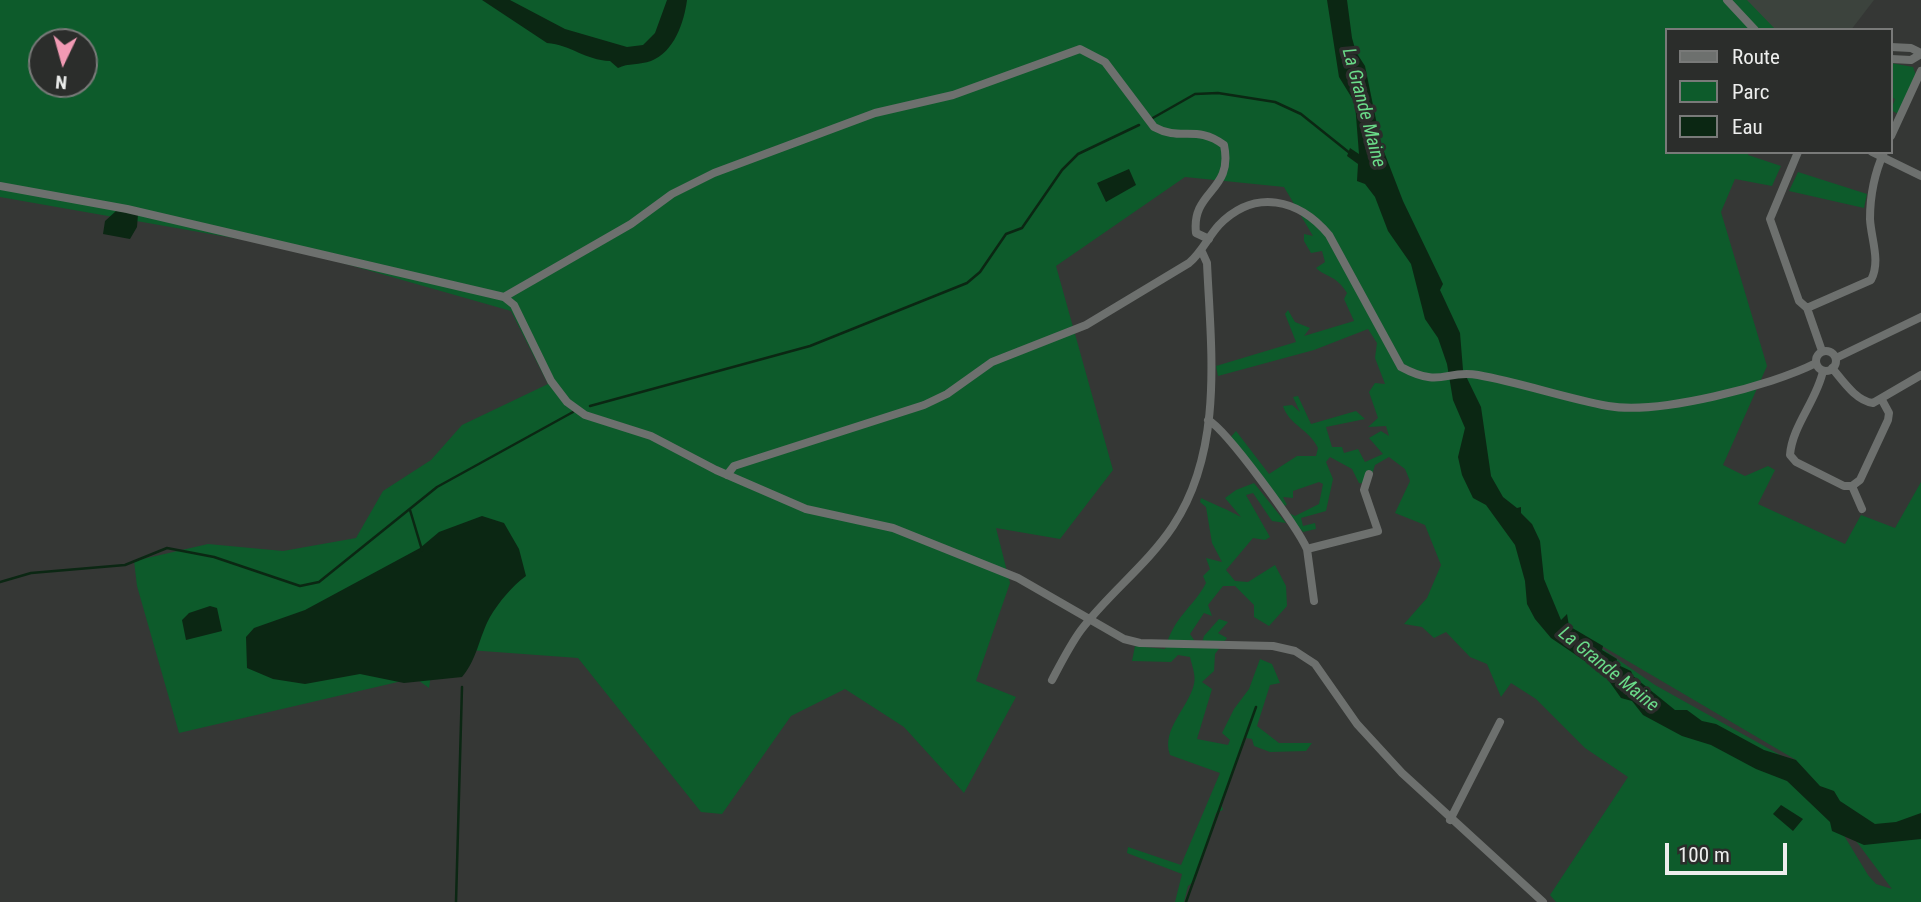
<!DOCTYPE html>
<html>
<head>
<meta charset="utf-8">
<style>
  body { margin:0 }
  #map { position:relative; width:1921px; height:902px; overflow:hidden; background:#353735; font-family:"Roboto Condensed",sans-serif }
  canvas { display:block }
  .legend { position:absolute; left:1665px; top:28px; width:228px; height:126px; box-sizing:border-box; background:#2b2d2b; border:2px solid #797a79; margin:0; padding:9px 12px; list-style:none; font-size:21px; color:#edeeed }
  .legend li { display:flex; align-items:center; gap:14px; height:35px }
  .legend b { width:35px; border:2px solid #797a79 }
  .north { position:absolute; left:28px; top:28px; width:70px; height:70px; box-sizing:border-box; background:#2b2d2b; border:2px solid #797a79; border-radius:50%; rotate:185deg; font-size:19px; font-weight:700; line-height:28px; text-align:center; color:#edeeed }
  .north::after { content:''; display:block; margin:auto; width:24px; height:32px; background:#f19ab4; clip-path:polygon(50% 0,100% 100%,50% 72%,0 100%) }
  .scale { position:absolute; left:1665px; top:843px; width:122px; height:32px; box-sizing:border-box; border:4px solid #edeeed; border-top:0; padding-left:9px; font-size:21px; line-height:24px; white-space:nowrap; color:#edeeed; -webkit-text-stroke:5px #2b2d2b; paint-order:stroke }
</style>
</head>
<body>
<div id="map">
<canvas width="1921" height="902"></canvas>
<ul class="legend">
<li><b style="height:9px;background:#6d706e"></b>Route</li>
<li><b style="height:19px;background:#0d5b2b"></b>Parc</li>
<li><b style="height:19px;background:#0b2713"></b>Eau</li>
</ul>
<div class="north">N</div>
<div class="scale">100 m</div>
</div>
<script>
const ctx = document.querySelector('canvas').getContext('2d');
ctx.lineJoin = 'round';
function paint(path, color) { ctx.fillStyle = color; ctx.fill(path, 'evenodd'); }
function trace(path, color, width, dash) { ctx.strokeStyle = color; ctx.lineWidth = width; ctx.lineCap = dash ? 'butt' : 'round'; ctx.setLineDash(dash || []); ctx.stroke(path); }
function drawText(font, color, halo, rows, align = 'center') {
  ctx.font = font + ' "Roboto Condensed",sans-serif'; ctx.lineWidth = 7; ctx.setLineDash([]); ctx.textBaseline = 'middle'; ctx.strokeStyle = halo; ctx.fillStyle = color; for (const [text, x, y, turn = 0] of rows) {
    ctx.save(); ctx.translate(x, y); ctx.rotate((+turn || 0) * Math.PI / 180); ctx.textAlign = isNaN(turn) ? turn : align; if (halo) ctx.strokeText(text, 0, 0); ctx.fillText(text, 0, 0); ctx.restore();
  }
}
paint(new Path2D(`
  M 1735,0 L 1874,0 L 1851,30 L 1766,30 Z`), '#3c433d');
paint(new Path2D(`
  M 0,0 L 1747,0 L 1776,30 L 1667,30 L 1667,152 L 1749,152 L 1748,155 L 1781,166 L 1772,186 L 1735,179 L 1721,212 L 1767,366 L 1723,465 L 1745,476 L 1768,466 L 1775,470 L 1758,504 L 1845,544 L 1861,515 L 1895,528 L 1921,482 L 1921,902 L 1556,902 L 1550,895 L 1628,777 L 1585,748 L 1536,699 L 1511,683 L 1501,697 L 1487,664 L 1470,657 L 1446,632 L 1434,638 L 1422,627 L 1404,624 L 1427,598 L 1441,565 L 1425,525 L 1395,513 L 1410,481 L 1405,469 L 1389,457 L 1375,465 L 1369,484 L 1359,483 L 1352,469 L 1330,457 L 1326,462 L 1333,479 L 1326,511 L 1301,518 L 1303,526 L 1315,523 L 1316,529 L 1303,532 L 1285,511 L 1295,516 L 1319,504 L 1323,484 L 1319,482 L 1293,491 L 1293,498 L 1283,497 L 1287,505 L 1281,506 L 1230,438 L 1236,431 L 1269,474 L 1297,456 L 1316,456 L 1318,448 C 1309,429 1289,425 1283,406 L 1292,405 L 1300,412 L 1293,397 L 1298,396 L 1311,424 L 1356,411 L 1365,419 L 1326,427 L 1332,447 L 1342,447 L 1344,453 L 1358,449 L 1365,462 L 1383,454 L 1369,438 L 1381,431 L 1389,436 L 1386,426 L 1368,427 L 1378,418 L 1369,392 L 1375,383 L 1385,384 L 1375,358 L 1377,343 L 1368,329 L 1314,350 L 1218,376 L 1216,366 L 1296,342 L 1285,314 L 1288,310 L 1295,322 L 1310,328 L 1304,336 L 1354,321 L 1344,299 L 1347,293 C 1336,275 1327,278 1316,268 L 1325,262 L 1322,251 L 1311,253 L 1304,241 L 1304,234 L 1313,236 L 1284,187 L 1185,177 L 1056,266 L 1113,470 L 1060,539 L 996,528 L 1010,583 L 976,681 L 1016,697 L 964,793 L 904,727 L 845,689 L 791,716 L 722,814 L 701,812 L 578,658 L 455,649 L 432,668 L 429,688 L 415,678 L 179,733 L 137,586 L 134,561 L 208,544 L 283,551 L 356,538 L 383,491 L 431,460 L 462,425 L 548,384 L 511,311 L 290,248 L 0,197 ZM 42,42 L 84,42 L 84,84 L 42,84 ZM 1575,630 L 1796,760 L 1798,765 L 1655,685 ZM 1817,791 L 1818,790 L 1892,889 L 1876,884 L 1868,875 Z
  M 1891,63 L 1913,67 L 1916,75 L 1898,114 L 1891,110 L 1895,99 L 1891,97 Z
  M 1798,172 L 1867,194 L 1864,208 L 1789,191 Z
  M 1254,483 L 1286,523 L 1272,521 L 1253,493 L 1246,495 L 1270,537 L 1265,540 L 1253,538 L 1226,570 L 1235,581 L 1248,582 L 1275,565 L 1286,586 L 1287,606 L 1269,626 L 1254,617 L 1254,605 L 1235,586 L 1223,586 L 1208,605 L 1212,616 L 1204,613 L 1190,634 L 1200,649 L 1204,636 L 1219,619 L 1228,622 L 1218,633 L 1227,638 L 1215,654 L 1214,671 L 1202,682 L 1212,689 L 1197,739 L 1228,745 L 1230,740 L 1222,733 L 1234,709 L 1249,689 L 1260,659 L 1272,664 L 1280,683 L 1270,685 L 1257,726 L 1279,743 L 1312,743 L 1306,751 L 1270,752 L 1254,746 L 1252,739 L 1246,738 L 1221,802 L 1223,810 L 1216,813 L 1195,881 L 1188,886 L 1184,902 L 1175,902 L 1182,874 L 1127,853 L 1128,847 L 1181,865 L 1220,773 L 1170,755 C 1161,729 1188,709 1194,684 C 1196,675 1192,666 1190,657 L 1178,655 L 1171,662 L 1132,661 L 1135,646 L 1165,649 C 1174,616 1192,609 1206,583 L 1203,576 L 1210,569 L 1206,558 L 1222,562 L 1212,543 L 1206,507 L 1200,502 L 1201,498 C 1215,505 1227,509 1241,517 L 1225,498 L 1236,490 Z`), '#0d5b2b');
paint(new Path2D(`
  M 482,0 L 510,0 L 565,29 L 627,47 L 643,45 L 655,33 L 667,0 L 687,0 C 684,23 674,52 651,61 C 640,65 628,63 618,68 L 610,61 C 585,60 571,45 547,43 Z
  M 1327,0 L 1347,0 L 1352,38 L 1356,52 L 1365,66 L 1381,144 L 1403,201 L 1443,284 L 1440,290 L 1460,333 L 1463,370 L 1481,407 L 1491,476 L 1503,497 L 1517,508 L 1521,507 L 1521,513 L 1532,524 L 1540,541 L 1544,579 L 1561,620 L 1567,614 L 1569,626 L 1603,646 L 1602,650 L 1617,659 L 1616,664 L 1631,671 L 1633,676 L 1675,710 L 1687,710 L 1702,721 L 1716,724 L 1764,750 L 1796,760 L 1820,786 L 1834,791 L 1840,801 L 1875,824 L 1896,822 L 1921,813 L 1921,839 L 1864,845 L 1832,831 L 1830,822 L 1787,781 L 1756,769 L 1711,745 L 1682,736 L 1643,715 L 1632,701 L 1621,698 L 1604,674 L 1551,638 L 1535,619 L 1527,604 L 1525,581 L 1515,545 L 1486,505 L 1473,498 L 1462,475 L 1458,457 L 1465,428 L 1453,400 L 1447,364 L 1438,338 L 1425,319 L 1411,264 L 1388,231 L 1375,197 L 1365,184 L 1357,181 L 1358,164 L 1347,156 L 1350,148 L 1359,154 L 1355,103 L 1339,77 Z
  M 1129,169 L 1136,185 L 1106,202 L 1097,183 Z
  M 116,211 L 138,214 L 137,227 L 130,239 L 103,234 L 105,221 Z
  M 482,516 L 504,523 L 519,549 L 526,576 C 512,586 499,602 490,617 C 479,637 477,660 462,677 L 404,683 L 360,674 L 305,684 L 273,679 L 247,668 L 246,637 L 254,628 L 305,610 L 420,548 L 439,532 Z
  M 210,606 L 217,608 L 222,631 L 186,640 L 182,620 L 189,613 Z
  M 1781,805 L 1803,819 L 1793,831 L 1773,814 Z`), '#0b2713');
trace(new Path2D(`
  M 1151,119 L 1195,94 L 1218,93 L 1275,102 L 1301,114 L 1351,154
  M 590,406 L 810,346 L 967,283 L 980,272 L 1006,234 L 1022,228 L 1062,170 L 1078,154 L 1139,125
  M 410,510 L 422,550
  M 0,582 L 31,573 L 125,565 L 167,548 L 214,557 L 300,586 L 319,582 L 437,487 L 573,412
  M 456,902 L 462,687
  M 1186,902 L 1256,707`), '#0b2713', 2.5);
trace(new Path2D(`
  M 1727,0 L 1755,30
  M 1891,47 L 1911,48 L 1921,53
  M 1891,59 L 1911,60 L 1921,54
  M 1891,136 L 1921,71
  M 1798,152 L 1770,219 L 1799,301 L 1807,308 L 1822,351
  M 1872,152 L 1921,176
  M 0,186 L 127,209 L 504,297 L 514,305 L 551,381 L 567,402 L 585,415 L 651,436 L 716,470 L 806,509 L 893,528 L 1018,578 L 1124,639 L 1140,643 L 1273,646 L 1295,651 L 1315,664 L 1357,724 L 1402,773 L 1543,902
  M 504,297 L 631,224 L 672,194 L 714,173 L 875,113 L 953,95 L 1080,49 L 1105,62 L 1154,127 C 1181,142 1196,124 1224,145 C 1234,192 1191,190 1196,233 L 1209,239
  M 1807,308 L 1871,280 C 1881,261 1871,239 1870,219 C 1870,197 1875,172 1884,152
  M1816 361a10 10 0 1 1 20 0a10 10 0 1 1-20 0Z
  M 1836,358 L 1921,317
  M 1832,368 C 1843,381 1856,401 1873,403 L 1921,375
  M 1823,371 C 1817,400 1792,426 1790,455 L 1796,462 L 1844,486 L 1852,486 L 1860,480 L 1888,420 L 1889,413 L 1882,400
  M 1208,420 C 1227,430 1297,527 1307,549
  M 727,475 L 734,466 L 924,405 L 947,394 L 992,362 L 1086,325 L 1189,263 C 1202,252 1208,237 1219,225 C 1255,188 1299,199 1329,235 L 1401,367 C 1442,389 1445,369 1478,375 C 1522,383 1565,398 1608,406 C 1658,415 1771,386 1816,363
  M 1852,486 L 1862,509
  M 1314,601 L 1307,549 L 1378,531 L 1364,490 L 1369,474
  M 1052,680 C 1061,663 1070,645 1081,630 C 1109,593 1147,565 1173,526 C 1224,449 1211,350 1207,263 L 1202,252
  M 1450,820 L 1500,722`), '#6d706e', 8);
drawText('italic 19px', '#6adb89', '#2b2d2b', [
  ["La Grande Maine",1363,108,75],
  ["La Grande Maine",1608,670,39]
]);
</script>
</body>
</html>
